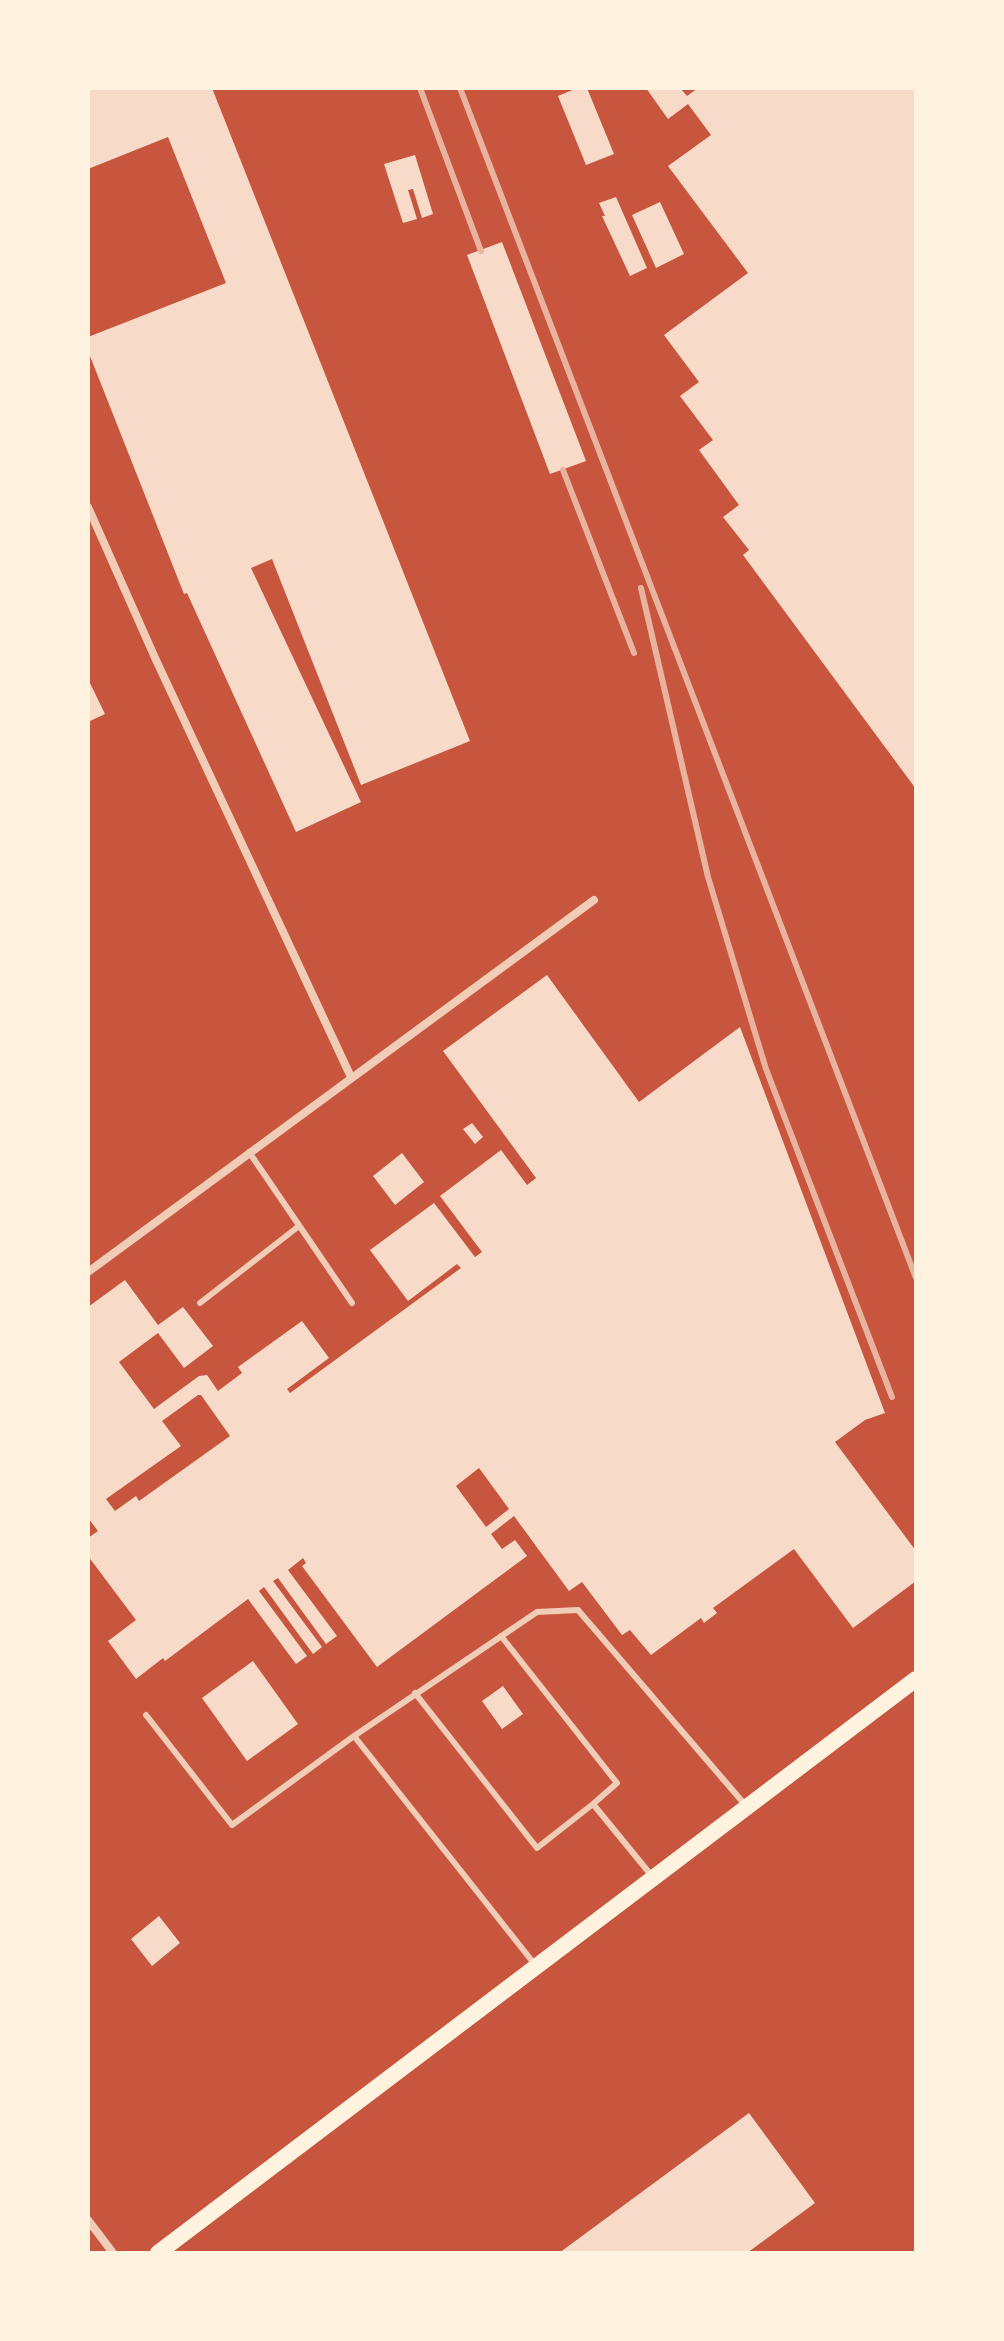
<!DOCTYPE html>
<html>
<head>
<meta charset="utf-8">
<style>
  body { margin:0 }
  #map { position:relative; width:1004px; height:2341px; overflow:hidden; background:#c8553d; font-family:Ubuntu,sans-serif }
  canvas { display:block }
  .frame { position:absolute; inset:0; border:90px solid #fff3e0; pointer-events:none }
</style>
</head>
<body>
<div id="map">
<canvas width="1004" height="2341"></canvas>
<div class="frame"></div>
</div>
<script>
const ctx = document.querySelector('canvas').getContext('2d');
ctx.lineJoin = 'round';
function paint(path, color) { ctx.fillStyle = color; ctx.fill(path, 'evenodd'); }
function trace(path, color, width, dash) { ctx.strokeStyle = color; ctx.lineWidth = width; ctx.lineCap = dash ? 'butt' : 'round'; ctx.setLineDash(dash || []); ctx.stroke(path); }
paint(new Path2D(`
  M 88,88 L 212,88 L 470,741 L 361,785 L 272,559 L 251,568 L 361,802 L 296,832 L 187,593 L 184,594 L 88,351 L 88,337 L 226,283 L 168,137 L 88,169 Z
  M 577,88 L 587,88 L 614,154 L 586,165 L 558,96 Z
  M 646,88 L 680,88 L 687,96 L 698,88 L 916,88 L 916,789 L 743,555 L 749,550 L 723,517 L 739,505 L 699,450 L 713,440 L 680,396 L 699,382 L 664,335 L 748,273 L 668,166 L 711,135 L 688,104 L 668,119 Z
  M 415,155 L 433,214 L 422,218 L 413,189 L 408,190 L 417,219 L 403,223 L 384,164 Z
  M 616,197 L 647,268 L 630,276 L 602,216 L 605,216 L 599,203 Z
  M 660,202 L 684,254 L 656,268 L 632,215 Z
  M 502,242 L 586,461 L 550,474 L 467,255 Z
  M 88,679 L 105,714 L 88,722 Z
  M 547,975 L 639,1102 L 740,1027 L 885,1413 L 865,1420 L 835,1442 L 916,1551 L 916,1581 L 853,1628 L 794,1549 L 713,1608 L 717,1613 L 704,1623 L 701,1618 L 651,1655 L 630,1630 L 622,1635 L 582,1582 L 569,1591 L 514,1516 L 491,1534 L 502,1549 L 515,1540 L 527,1556 L 377,1667 L 302,1566 L 306,1563 L 303,1558 L 288,1570 L 337,1636 L 326,1644 L 278,1578 L 273,1581 L 322,1647 L 313,1654 L 264,1587 L 259,1591 L 307,1656 L 296,1664 L 248,1599 L 165,1661 L 163,1658 L 136,1679 L 108,1641 L 136,1620 L 88,1556 L 88,1538 L 98,1531 L 88,1518 L 88,1307 L 125,1280 L 158,1325 L 183,1307 L 213,1346 L 184,1368 L 158,1333 L 119,1362 L 154,1409 L 199,1376 L 207,1375 L 218,1391 L 242,1373 L 238,1367 L 302,1321 L 329,1358 L 287,1389 L 290,1393 L 461,1268 L 457,1264 L 408,1301 L 370,1250 L 434,1203 L 475,1257 L 482,1252 L 440,1196 L 501,1150 L 527,1185 L 536,1178 L 443,1051 ZM 198,1395 L 201,1395 L 230,1436 L 139,1501 L 136,1496 L 115,1511 L 106,1499 L 181,1446 L 162,1421 ZM 479,1468 L 509,1509 L 486,1527 L 456,1486 Z
  M 472,1123 L 483,1137 L 475,1144 L 463,1129 Z
  M 402,1153 L 424,1182 L 395,1205 L 373,1176 Z
  M 253,1661 L 298,1724 L 247,1761 L 202,1698 Z
  M 503,1686 L 523,1714 L 502,1729 L 482,1701 Z
  M 159,1916 L 180,1943 L 152,1966 L 131,1939 Z
  M 749,2113 L 815,2203 L 747,2253 L 559,2253 Z`), '#f7dbc8');
trace(new Path2D(`
  M 249,1152 L 352,1303
  M 200,1303 L 299,1226
  M 501,1636 L 617,1783 L 593,1804 L 651,1875
  M 415,1693 L 537,1848 L 593,1804
  M 146,1715 L 232,1825 L 354,1736
  M 536,1966 L 354,1736 L 537,1612 L 578,1610 L 747,1807`), '#f1ccb7', 6);
trace(new Path2D(`
  M 88,507 L 156,660 L 351,1077
  M 88,1272 L 594,900
  M 88,2220 L 113,2253`), '#f1ccb7', 8);
trace(new Path2D(`
  M 158,2253 L 916,1679`), '#fff3e0', 16);
trace(new Path2D(`
  M 420,88 L 481,251
  M 460,88 L 916,1278
  M 563,470 L 634,653
  M 641,588 L 708,877 L 766,1069 L 892,1397`), '#e9b49f', 6);
</script>
</body>
</html>
